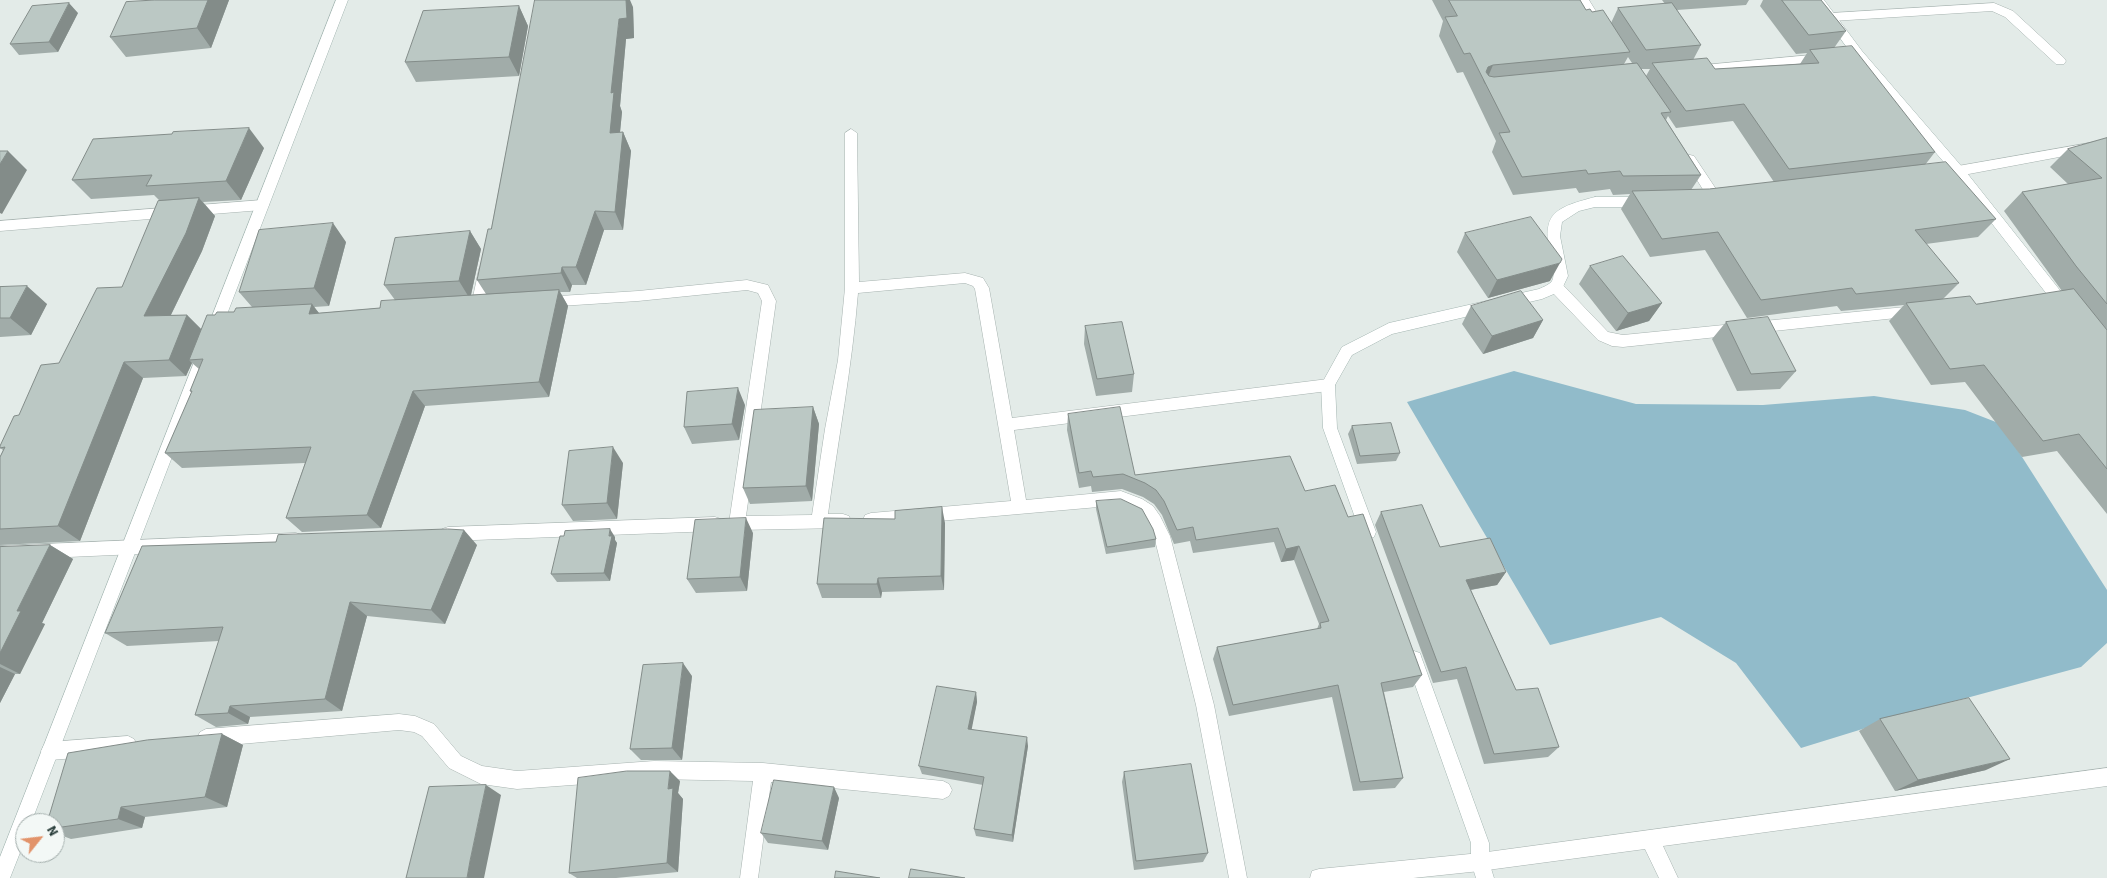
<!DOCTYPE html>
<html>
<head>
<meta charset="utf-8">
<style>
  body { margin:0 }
  #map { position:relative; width:2107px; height:878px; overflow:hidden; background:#e3ebe8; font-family:"Source Sans 3",sans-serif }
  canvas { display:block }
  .north { position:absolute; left:15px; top:813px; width:50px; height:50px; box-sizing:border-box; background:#f3f8f6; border:1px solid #a1acaa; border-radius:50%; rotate:61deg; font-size:14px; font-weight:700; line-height:20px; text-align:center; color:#253a37 }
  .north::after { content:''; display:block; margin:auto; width:18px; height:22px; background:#e2936a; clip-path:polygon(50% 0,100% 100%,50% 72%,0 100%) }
</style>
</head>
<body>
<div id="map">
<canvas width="2107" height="878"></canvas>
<div class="north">N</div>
</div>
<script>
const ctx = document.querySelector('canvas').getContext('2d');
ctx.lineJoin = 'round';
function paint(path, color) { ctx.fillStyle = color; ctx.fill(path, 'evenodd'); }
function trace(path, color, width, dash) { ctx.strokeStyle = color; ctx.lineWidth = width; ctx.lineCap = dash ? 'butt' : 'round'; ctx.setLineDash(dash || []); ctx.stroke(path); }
paint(new Path2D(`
  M 1514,371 L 1636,404 L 1763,405 L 1874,396 L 1965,410 L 2001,424 L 2107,590 L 2107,643 L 2081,667 L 1937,706 L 1801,748 L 1736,663 L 1661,617 L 1550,645 L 1407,402 Z`), '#91bbca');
const street = new Path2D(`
  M 1577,0 L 1589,0 L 1605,26 L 1603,29 L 1595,29 Z
  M 1994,3 L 2013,11 L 2064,58 L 2066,61 L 2064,64 L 2056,64 L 2005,17 L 1992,11 L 1832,21 L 1826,17 L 1832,13 Z
  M 1822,54 L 1828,58 L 1826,61 L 1693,74 L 1687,70 L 1693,66 Z
  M 851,129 L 857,133 L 859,282 L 965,273 L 983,278 L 989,288 L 1012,418 L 1328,379 L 1333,381 L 1335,385 L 1333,389 L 1328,391 L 1014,430 L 1026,500 L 1121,491 L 1142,499 L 1153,506 L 1160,516 L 1170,536 L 1214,705 L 1247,878 L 1229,878 L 1196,705 L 1154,536 L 1142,516 L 1121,505 L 871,527 L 865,525 L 863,520 L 865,515 L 871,513 L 1011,501 L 975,289 L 973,286 L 965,283 L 858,293 C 852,367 838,440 828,514 L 843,514 L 849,516 L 851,521 L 849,526 L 843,528 L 737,530 L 731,528 L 729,523 L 762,301 L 758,293 L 747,290 L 638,301 L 544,307 L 539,306 L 537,302 L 539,298 L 544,297 L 638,291 L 747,280 L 768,285 L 776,301 L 746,516 L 812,515 L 825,429 L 838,360 L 845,288 L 845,133 Z
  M 2107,140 L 2107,148 L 1958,176 L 1953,174 L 1952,171 L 1953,168 L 1958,166 Z
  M 1690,155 L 1694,156 L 1720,195 L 1721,198 L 1720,201 L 1710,201 L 1686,162 L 1684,159 L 1686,156 Z
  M 262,200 L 267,202 L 269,205 L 267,208 L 262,210 L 0,231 L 0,221 Z
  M 486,264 L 491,265 L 493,269 L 485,306 L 483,310 L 478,311 L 473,310 L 471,306 L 479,269 L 481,265 Z
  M 1556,282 L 1561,283 L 1608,332 L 1623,335 L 1915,306 L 1920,307 L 1922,311 L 1920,315 L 1915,316 L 1623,347 L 1612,346 L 1598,340 L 1551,291 L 1549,287 L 1551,283 Z
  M 715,517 L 721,519 L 723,524 L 721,529 L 715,531 L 448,541 L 442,539 L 440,534 L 442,529 L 448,527 Z
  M 296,533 L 302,535 L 304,540 L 302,545 L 296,547 L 0,560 L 0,546 Z
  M 399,714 L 415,716 L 434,724 L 461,756 L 482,766 L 517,771 L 654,761 L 763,763 L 943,781 L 949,784 L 952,790 L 949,796 L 943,799 L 771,782 L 758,878 L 740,878 L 753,781 L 654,779 L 517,789 L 481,784 L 449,768 L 422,736 L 414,732 L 399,730 L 206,747 L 200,744 L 197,738 L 200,732 L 206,729 Z
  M 128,736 L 134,739 L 137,745 L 134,751 L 128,754 L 50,760 L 44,757 L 41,751 L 44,745 L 50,742 Z
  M 2107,768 L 2107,786 L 1663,846 L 1678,878 L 1659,878 L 1645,849 L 1480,871 L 1413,878 L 1310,878 L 1312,871 L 1319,869 L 1480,853 Z`);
const secondary = new Path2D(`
  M 336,0 L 348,0 L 31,823 L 25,823 L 25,840 L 10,878 L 0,878 L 0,857 Z
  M 1812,0 L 1824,0 L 1862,51 L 1963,168 L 2070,303 L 2072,307 L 2070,311 L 2065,312 L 2060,311 L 1955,176 L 1930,176 L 1929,173 L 1930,170 L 1948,167 L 1854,57 Z
  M 1595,197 L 1646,197 L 1651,199 L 1653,202 L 1651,205 L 1646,207 L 1595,207 L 1579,211 L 1562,222 L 1560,236 L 1568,276 L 1561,291 L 1542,299 L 1392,334 L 1352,355 L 1335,385 L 1337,428 L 1376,532 L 1374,537 L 1368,539 L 1362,537 L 1323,428 L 1321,385 L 1342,347 L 1389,323 L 1539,289 C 1543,287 1549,285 1552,281 C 1555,275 1553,269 1551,262 C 1542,215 1549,209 1595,197 Z
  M 1414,651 L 1420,653 L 1422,659 L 1489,843 L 1489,862 L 1494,878 L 1476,878 L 1471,862 L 1471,843 L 1406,659 L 1408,653 Z`);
trace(street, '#a6b2af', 1);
trace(secondary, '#a3b5b1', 1);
paint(street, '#fff');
paint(secondary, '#fff');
paint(new Path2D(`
  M 155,0 L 229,0 L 211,48 L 126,57 L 110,37 Z
  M 1432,0 L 1580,0 L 1586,10 L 1592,12 L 1611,23 L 1618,8 L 1665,4 L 1662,0 L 1749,0 L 1746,5 L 1677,10 L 1701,45 L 1693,60 L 1715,69 L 1800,64 L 1807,53 L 1796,54 L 1760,6 L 1763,0 L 1821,0 L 1846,31 L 1834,48 L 1935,152 L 1925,165 L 1996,219 L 1978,237 L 1926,244 L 1959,283 L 1943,299 L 1976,304 L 2062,291 L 2004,211 L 2022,192 L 2068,184 L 2050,167 L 2068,149 L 2107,138 L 2107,514 L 2057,451 L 2022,457 L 1965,382 L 1931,385 L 1889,321 L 1904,305 L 1841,311 L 1837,306 L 1747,318 L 1705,250 L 1650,257 L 1621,209 L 1630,194 L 1613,195 L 1610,189 L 1579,193 L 1576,188 L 1513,195 L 1492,152 L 1496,141 L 1463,72 L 1457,73 L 1439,36 L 1443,21 ZM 1628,57 L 1632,63 L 1624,64 ZM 1641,69 L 1650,69 L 1646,76 ZM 1668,116 L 1676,128 L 1733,121 L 1774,182 L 1709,189 L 1691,190 L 1701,175 L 1666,120 Z
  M 519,6 L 528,26 L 519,76 L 416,82 L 405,62 Z
  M 633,7 L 634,38 L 626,39 L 620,106 L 622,112 L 620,132 L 623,132 L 631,151 L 623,230 L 604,230 L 586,285 L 572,285 L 570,292 L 560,292 L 568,306 L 549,397 L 425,406 L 381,528 L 302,532 L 286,518 L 305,463 L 182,468 L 165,453 L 192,393 L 190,391 L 199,369 L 192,363 L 186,376 L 143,378 L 80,541 L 0,545 L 0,457 L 3,450 L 0,448 L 0,446 L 19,415 L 59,363 L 122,287 L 160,201 L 154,195 L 91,199 L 72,180 L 264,148 L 241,200 L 203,202 L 215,216 L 202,251 L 171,315 L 187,315 L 201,329 L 215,315 L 234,312 L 252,307 L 239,292 L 346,242 L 329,306 L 314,307 L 319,313 L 380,308 L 395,300 L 384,285 L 470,231 L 481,249 L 471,295 L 486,294 L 477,280 L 491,229 Z
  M 78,13 L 58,52 L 19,55 L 10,44 Z
  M 1465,233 L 1550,281 L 1488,298 L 1457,252 Z
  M 1590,266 L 1662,303 L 1649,321 L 1616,331 L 1579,284 Z
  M 0,287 L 47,304 L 31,335 L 0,337 Z
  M 1471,306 L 1543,320 L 1533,338 L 1483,354 L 1462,324 Z
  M 1726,322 L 1796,371 L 1780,389 L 1737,391 L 1712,339 Z
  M 1085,326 L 1134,374 L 1132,392 L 1096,396 L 1084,344 Z
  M 745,405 L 739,440 L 692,444 L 684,427 Z
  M 813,407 L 819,424 L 812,501 L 750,504 L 743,488 Z
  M 1068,414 L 1135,475 L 1305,491 L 1348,517 L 1422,675 L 1413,687 L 1384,692 L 1403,778 L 1395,788 L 1353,791 L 1332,697 L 1229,716 L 1213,659 L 1217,647 L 1317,629 L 1319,624 L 1294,560 L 1281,562 L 1274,542 L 1193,553 L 1190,541 L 1174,544 L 1162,515 L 1154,504 L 1143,497 L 1122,489 L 1092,492 L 1091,486 L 1079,488 L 1067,430 Z
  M 1352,426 L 1400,453 L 1396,461 L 1357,464 L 1348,434 Z
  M 623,463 L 617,519 L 573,521 L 562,505 Z
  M 1096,501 L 1156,539 L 1155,547 L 1106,554 L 1096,509 Z
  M 1381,512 L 1440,547 L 1506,572 L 1497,585 L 1471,590 L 1516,690 L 1559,747 L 1548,757 L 1484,764 L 1457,679 L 1433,683 L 1375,525 Z
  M 945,523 L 944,590 L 882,592 L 881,598 L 822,598 L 817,584 Z
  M 753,533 L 747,591 L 696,593 L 687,579 Z
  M 564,536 L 615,537 L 615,540 L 617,543 L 610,581 L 557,582 L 551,574 Z
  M 50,545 L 73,559 L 42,623 L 45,624 L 20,674 L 15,674 L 0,703 L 0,547 Z
  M 477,545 L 445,624 L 367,616 L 342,711 L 250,717 L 248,724 L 216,727 L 195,715 L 219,641 L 127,646 L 105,633 Z
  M 692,676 L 682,760 L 641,760 L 630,749 Z
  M 976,692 L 977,702 L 971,729 L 1028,746 L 1013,842 L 976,836 L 974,829 L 983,785 L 922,774 L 919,766 Z
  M 1880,719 L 1986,770 L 1895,791 L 1859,731 Z
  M 222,734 L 243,745 L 227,807 L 145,817 L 142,828 L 71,839 L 55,833 L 55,828 Z
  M 1124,772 L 1208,853 L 1203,862 L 1134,870 L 1122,782 Z
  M 680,781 L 678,793 L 683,799 L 678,872 L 616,878 L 577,878 L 569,873 Z
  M 839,798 L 828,850 L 768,843 L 761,833 Z`), '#a1aca9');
paint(new Path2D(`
  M 208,0 L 229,0 L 211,48 L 197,28 Z
  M 626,0 L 630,0 L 633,7 L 634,38 L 626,39 L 620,106 L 622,112 L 618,152 L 610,133 L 611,93 L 619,19 Z
  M 69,3 L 78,13 L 58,52 L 49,42 Z
  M 519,6 L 528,26 L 519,76 L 509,57 Z
  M 1493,65 L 1485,84 L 1483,80 L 1488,67 Z
  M 249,128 L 264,148 L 241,200 L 226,181 Z
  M 623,132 L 631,151 L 623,230 L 615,212 Z
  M 8,151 L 27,170 L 2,214 L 0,213 L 0,164 Z
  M 199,198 L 215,216 L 202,251 L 162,333 L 144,316 Z
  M 595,211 L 604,230 L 586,285 L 576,267 Z
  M 333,223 L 346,242 L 329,306 L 314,288 Z
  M 470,231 L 481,249 L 470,299 L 459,281 Z
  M 1560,263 L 1550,281 L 1488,298 L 1497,280 Z
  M 562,267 L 572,285 L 570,292 L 561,273 Z
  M 27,286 L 47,304 L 31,335 L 10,318 Z
  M 559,290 L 568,306 L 549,397 L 539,382 Z
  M 1662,303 L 1649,321 L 1616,331 L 1628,313 Z
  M 312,304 L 325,321 L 309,314 Z
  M 187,315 L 204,332 L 189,360 L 192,363 L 186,376 L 169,360 Z
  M 1543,320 L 1533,338 L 1483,354 L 1492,336 Z
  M 124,362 L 143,378 L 80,541 L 58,526 Z
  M 738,388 L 745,405 L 739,440 L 732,424 Z
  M 413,391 L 425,406 L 381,528 L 367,515 Z
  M 813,407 L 819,424 L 812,501 L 806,486 Z
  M 613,447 L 623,463 L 617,519 L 607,503 Z
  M 942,507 L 945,523 L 944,590 L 941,576 Z
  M 746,518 L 753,533 L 747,591 L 740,577 Z
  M 610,529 L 615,537 L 615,540 L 617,543 L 610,581 L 604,573 Z
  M 464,530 L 477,545 L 445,624 L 431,610 Z
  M 50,545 L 73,559 L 42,623 L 45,624 L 20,674 L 0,664 L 0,653 L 17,611 Z
  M 1299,546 L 1294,560 L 1281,562 L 1286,549 Z
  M 1506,572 L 1497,585 L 1458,592 L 1466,580 Z
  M 878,578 L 882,592 L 881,598 L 877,584 Z
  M 350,602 L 367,616 L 342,711 L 325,699 Z
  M 683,663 L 692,676 L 682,760 L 672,748 Z
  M 0,667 L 15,674 L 0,703 Z
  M 976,692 L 977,702 L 970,738 L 968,729 Z
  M 230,706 L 250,717 L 248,724 L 228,713 Z
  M 222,734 L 243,745 L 227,807 L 205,797 Z
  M 1027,737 L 1028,746 L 1013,842 L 1012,835 Z
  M 2010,759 L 1986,770 L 1895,791 L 1918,780 Z
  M 670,771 L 680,781 L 678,793 L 683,799 L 678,872 L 667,863 L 668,789 Z
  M 486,785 L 501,795 L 484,878 L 467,878 L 470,861 Z
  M 834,787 L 839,798 L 828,850 L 822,841 Z
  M 121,807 L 145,817 L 142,828 L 118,819 Z`), '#838c89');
const building = new Path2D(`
  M 155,0 L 208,0 L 197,28 L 110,37 L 126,2 Z
  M 535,0 L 626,0 L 627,18 L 619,19 L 611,93 L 614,92 L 610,133 L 623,132 L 615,212 L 595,211 L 576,267 L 562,267 L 561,273 L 477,280 L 488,229 L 491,229 Z
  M 1449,0 L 1580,0 L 1586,10 L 1590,9 L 1592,12 L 1603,10 L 1630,52 L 1493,65 L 1488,67 L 1486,72 L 1489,76 L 1494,77 L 1637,63 L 1671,112 L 1661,113 L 1701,175 L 1623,176 L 1620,171 L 1588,174 L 1586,170 L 1522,177 L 1499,133 L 1510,132 L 1470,53 L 1464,54 L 1445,17 L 1457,16 Z
  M 1782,0 L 1821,0 L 1846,31 L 1809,35 Z
  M 69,3 L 49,42 L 10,44 L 32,6 Z
  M 1672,3 L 1701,45 L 1646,50 L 1618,8 Z
  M 519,6 L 509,57 L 405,62 L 423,11 Z
  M 1852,46 L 1935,152 L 1789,169 L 1744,104 L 1686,111 L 1652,63 L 1707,58 L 1715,69 L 1819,63 L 1810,50 Z
  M 249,128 L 226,181 L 146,186 L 152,175 L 72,180 L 93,139 L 172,134 L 173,132 Z
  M 2107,138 L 2107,304 L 2076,266 L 2022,192 L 2102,178 L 2068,149 Z
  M 0,151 L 8,151 L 0,164 Z
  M 1946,162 L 1996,219 L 1915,230 L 1959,283 L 1856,294 L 1852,288 L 1761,300 L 1718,232 L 1662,239 L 1632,191 L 1709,189 Z
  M 199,198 L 186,233 L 144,316 L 187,315 L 169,360 L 124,362 L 58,526 L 0,529 L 0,457 L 5,447 L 0,448 L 0,446 L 14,416 L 19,415 L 41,365 L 59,363 L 97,288 L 122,287 L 158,201 Z
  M 1531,217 L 1562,259 L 1560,263 L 1497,280 L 1465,233 Z
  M 333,223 L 314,288 L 239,292 L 259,230 Z
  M 470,231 L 459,281 L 384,285 L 395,238 Z
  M 1623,256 L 1662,303 L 1628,313 L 1590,266 Z
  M 27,286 L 10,318 L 0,318 L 0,287 Z
  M 2074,289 L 2107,330 L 2107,469 L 2079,434 L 2043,441 L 1984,365 L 1950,369 L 1906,303 L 1970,296 L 1976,304 Z
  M 559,290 L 539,382 L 413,391 L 367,515 L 286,518 L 311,447 L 165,453 L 192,391 L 190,391 L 203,359 L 189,360 L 207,315 L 215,315 L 217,312 L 234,312 L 236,308 L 312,304 L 309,314 L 380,308 L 381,301 Z
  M 1521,291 L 1543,320 L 1492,336 L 1471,306 Z
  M 1768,317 L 1796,371 L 1751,374 L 1726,322 Z
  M 1122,322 L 1134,374 L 1097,379 L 1085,326 Z
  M 738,388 L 732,424 L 684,427 L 687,392 Z
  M 813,407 L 806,486 L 743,488 L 754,410 Z
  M 1120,407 L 1135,475 L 1290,456 L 1305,491 L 1335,485 L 1348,517 L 1363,514 L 1422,675 L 1381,683 L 1403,778 L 1360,782 L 1338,685 L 1233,705 L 1217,647 L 1321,628 L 1320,623 L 1329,621 L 1299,546 L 1286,549 L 1278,528 L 1196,540 L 1193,527 L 1177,530 L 1164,501 L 1156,490 L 1145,483 L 1123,474 L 1093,477 L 1091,471 L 1079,473 L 1068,414 Z
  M 1391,423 L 1400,453 L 1360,456 L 1352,426 Z
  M 613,447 L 607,503 L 562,505 L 569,451 Z
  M 1121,499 L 1142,509 L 1153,529 L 1156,539 L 1107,547 L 1096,501 Z
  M 1422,505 L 1440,547 L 1490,538 L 1506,572 L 1466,580 L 1516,690 L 1538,688 L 1559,747 L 1494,754 L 1466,667 L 1441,672 L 1381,512 Z
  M 942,507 L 941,576 L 878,578 L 877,584 L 817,584 L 824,518 L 895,519 L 895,511 Z
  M 746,518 L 740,577 L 687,579 L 695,520 Z
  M 448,529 L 464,530 L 431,610 L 350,602 L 325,699 L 230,706 L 228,713 L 195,715 L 223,627 L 105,633 L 142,546 L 276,542 L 278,535 Z
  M 610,529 L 609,536 L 612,536 L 604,573 L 551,574 L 560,536 L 564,536 L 565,531 Z
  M 50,545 L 17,611 L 21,611 L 0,653 L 0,547 Z
  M 683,663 L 672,748 L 630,749 L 643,665 Z
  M 937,686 L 976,692 L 968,729 L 1027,737 L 1012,835 L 974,829 L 984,777 L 919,766 Z
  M 1969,698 L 2010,759 L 1918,780 L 1880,719 Z
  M 222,734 L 205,797 L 121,807 L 118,819 L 55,828 L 55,823 L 47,823 L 68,753 L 147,740 Z
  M 1191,764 L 1208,853 L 1136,861 L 1124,772 Z
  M 627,771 L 670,771 L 668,789 L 673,788 L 667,863 L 569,873 L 578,778 Z
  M 774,780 L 834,787 L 822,841 L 761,833 Z
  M 486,785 L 470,861 L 467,878 L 406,878 L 429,787 Z
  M 911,869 L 965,878 L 909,878 Z
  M 836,871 L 880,878 L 835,878 Z`);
paint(building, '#bbc8c4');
trace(building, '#838c89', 1);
</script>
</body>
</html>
